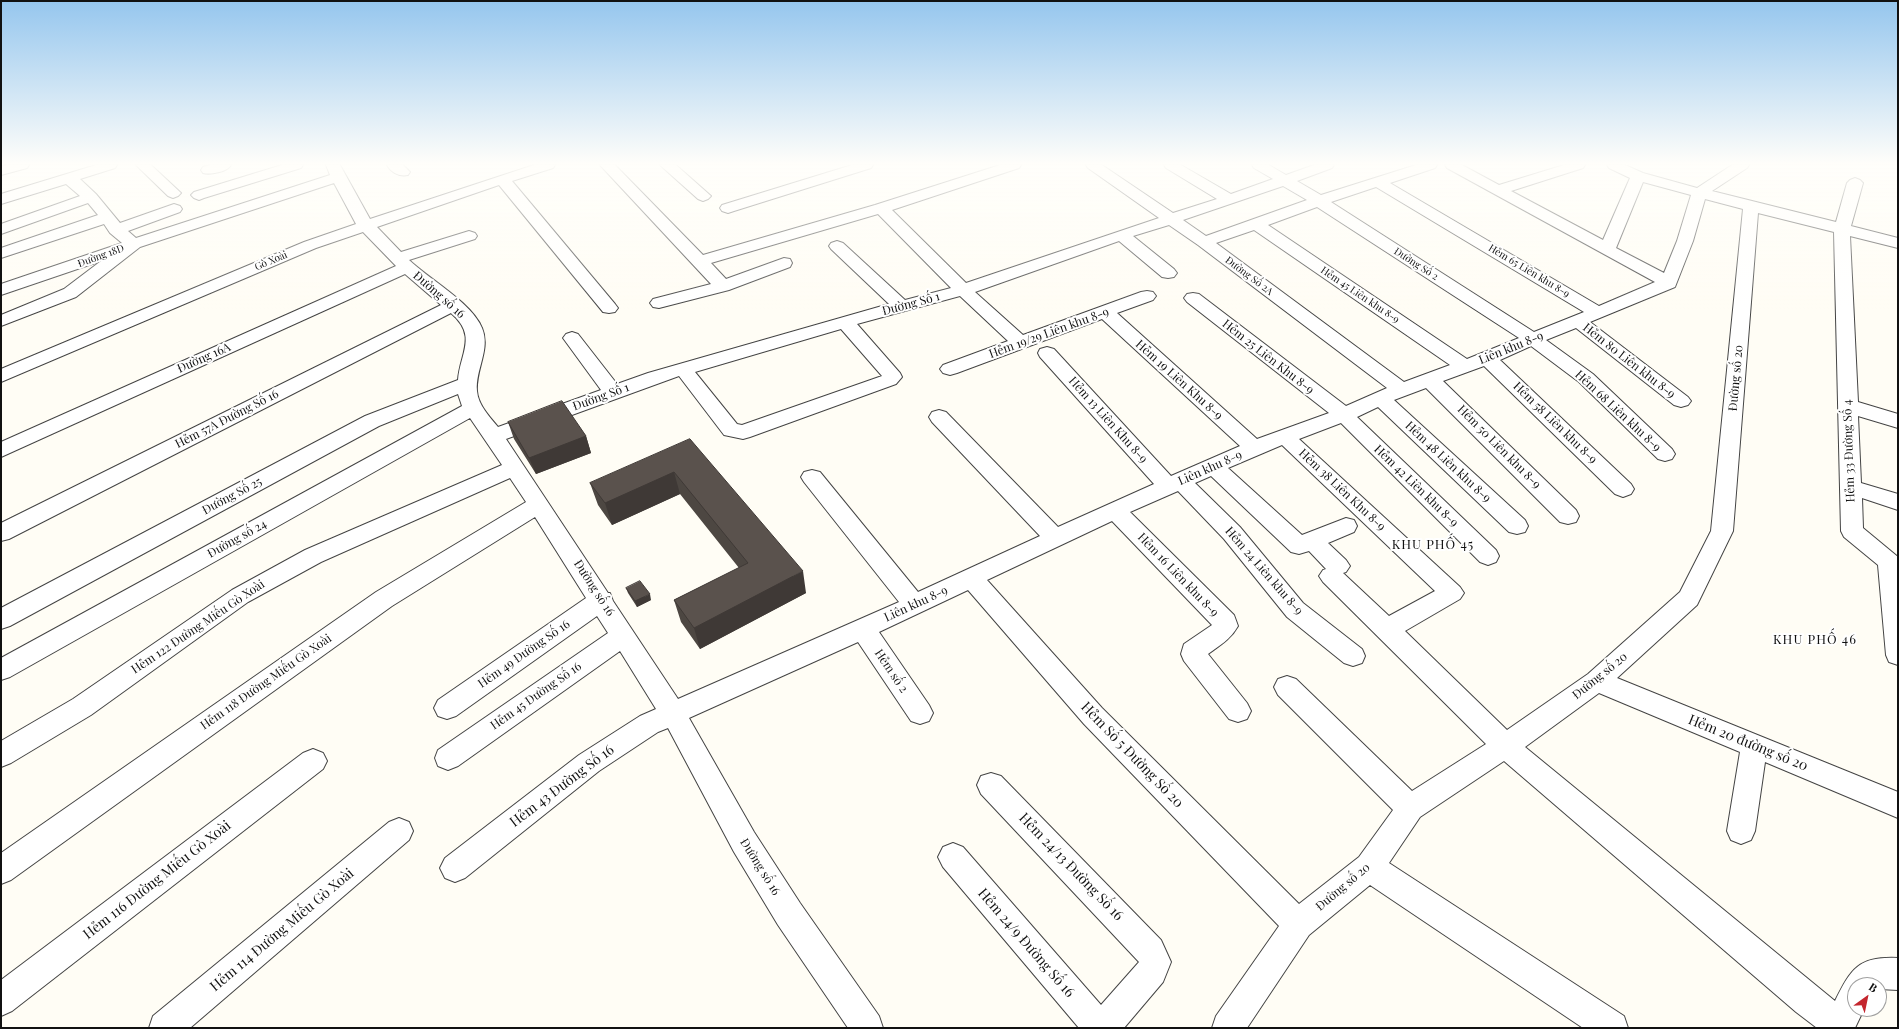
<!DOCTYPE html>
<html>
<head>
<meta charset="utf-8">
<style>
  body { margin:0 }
  #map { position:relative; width:1899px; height:1029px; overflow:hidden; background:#fffdf5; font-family:"Playfair Display",serif }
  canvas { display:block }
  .frame { position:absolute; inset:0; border:2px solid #111; pointer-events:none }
  .north { position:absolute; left:1847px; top:977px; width:40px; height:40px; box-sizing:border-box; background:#fff; border:1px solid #a0a0a0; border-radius:50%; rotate:33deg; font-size:11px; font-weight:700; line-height:16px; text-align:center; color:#111 }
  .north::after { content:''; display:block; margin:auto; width:14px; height:18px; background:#c4262e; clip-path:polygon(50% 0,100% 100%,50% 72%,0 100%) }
</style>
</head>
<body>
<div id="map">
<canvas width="1899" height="1029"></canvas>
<div class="frame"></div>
<div class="north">B</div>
</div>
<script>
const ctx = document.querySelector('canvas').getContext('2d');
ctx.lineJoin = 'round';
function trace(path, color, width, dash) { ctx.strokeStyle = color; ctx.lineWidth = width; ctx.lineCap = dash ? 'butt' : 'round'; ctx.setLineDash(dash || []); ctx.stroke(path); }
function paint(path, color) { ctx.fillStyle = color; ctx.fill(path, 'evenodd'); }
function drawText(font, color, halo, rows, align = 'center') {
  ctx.font = font + ' "Playfair Display",serif'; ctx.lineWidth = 4; ctx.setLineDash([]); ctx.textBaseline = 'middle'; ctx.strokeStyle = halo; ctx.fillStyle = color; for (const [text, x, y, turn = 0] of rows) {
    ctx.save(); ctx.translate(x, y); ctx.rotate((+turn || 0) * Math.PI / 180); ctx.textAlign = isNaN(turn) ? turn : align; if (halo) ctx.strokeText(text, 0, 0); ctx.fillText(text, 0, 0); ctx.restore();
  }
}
const minor = new Path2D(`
  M 7,165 L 29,165 L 27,168 L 1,175 L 1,166 Z
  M 96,165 L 117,165 L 115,168 L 80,179 L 96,194 L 120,223 L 174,204 L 180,206 L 182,209 L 180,212 L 128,231 L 136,238 L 330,175 L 326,165 L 340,165 L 370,219 L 534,165 L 555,165 L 553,168 L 512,181 L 615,304 L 618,308 L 615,312 L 609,313 L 603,312 L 499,185 L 377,227 L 401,252 L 469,231 L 475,233 L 477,236 L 475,239 L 409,260 C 429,279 472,303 482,328 C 491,349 475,370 477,391 C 478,405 490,417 498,427 L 601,390 L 563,338 L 566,334 L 572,332 L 578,334 L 617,384 L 648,373 L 889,304 L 831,249 L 829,246 L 831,243 L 837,241 L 843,243 L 905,300 L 951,288 L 878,214 L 711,263 L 726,279 L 784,258 L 790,259 L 792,263 L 790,267 L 729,290 L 659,308 L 653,307 L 650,303 L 653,299 L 711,284 L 600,165 L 615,165 L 703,255 L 875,205 L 1000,165 L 1021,165 L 1019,168 L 892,210 L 966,283 L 1159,218 L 1088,168 L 1086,165 L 1102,165 L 1173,213 L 1217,199 L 1166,168 L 1164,165 L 1181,165 L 1231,194 L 1273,179 L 1254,168 L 1252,165 L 1269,165 L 1286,175 L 1314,165 L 1334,165 L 1332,168 L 1297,181 L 1321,195 L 1416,165 L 1437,165 L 1435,168 L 1390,183 L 1599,306 L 1655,282 L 1447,168 L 1445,165 L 1462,165 L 1499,185 L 1564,165 L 1585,165 L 1583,168 L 1511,191 L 1603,240 L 1630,178 L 1609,168 L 1607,165 L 1625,165 L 1643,173 L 1697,188 L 1732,165 L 1749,165 L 1747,168 L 1712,191 L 1836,222 L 1847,183 L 1850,180 L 1855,178 L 1860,180 L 1863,183 L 1851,226 L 1898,238 L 1898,248 L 1850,236 L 1858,402 L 1898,414 L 1898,428 L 1858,416 L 1861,483 L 1898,494 L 1898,510 L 1862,498 L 1863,528 L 1898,557 L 1898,665 L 1889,662 L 1886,655 L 1878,565 L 1844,537 L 1841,531 L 1834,232 L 1758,213 L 1733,531 L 1697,605 L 1617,678 L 1898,792 L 1898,818 L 1765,762 L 1755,831 L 1751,840 L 1741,844 L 1731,840 L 1727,831 L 1740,752 L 1599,693 L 1525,747 L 1835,1001 C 1851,969 1858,956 1898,958 L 1898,990 L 1879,989 L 1879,985 L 1855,985 L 1855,1009 L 1864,1009 L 1855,1028 L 1817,1028 L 1796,1012 L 1504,761 L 1420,817 L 1389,863 L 1624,1016 L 1628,1028 L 1583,1028 L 1370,885 L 1309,935 L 1247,1028 L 1212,1028 L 1216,1016 L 1279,926 L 1084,724 L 968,590 L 879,632 L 929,705 L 933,713 L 929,721 L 920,724 L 911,721 L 858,642 L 689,718 L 754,832 L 800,903 L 879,1016 L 883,1028 L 848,1028 L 778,925 L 734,852 L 668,728 L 658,732 L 599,771 L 465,878 L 455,882 L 445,878 L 440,868 L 445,858 L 579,755 L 640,716 L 656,709 L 620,651 L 458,766 L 448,770 L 438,766 L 435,758 L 438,750 L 608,633 L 597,616 L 456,716 L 447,719 L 438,716 L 434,708 L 438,700 L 586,598 L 535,517 L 392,606 L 11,880 L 1,884 L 1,853 L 376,592 L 526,502 L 510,478 L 321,562 L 248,602 L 91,715 L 11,763 L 1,767 L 1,741 L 73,699 L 232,590 L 305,550 L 502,465 L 470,418 L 10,677 L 1,680 L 1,658 L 462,406 L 458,394 L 379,426 L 10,626 L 1,629 L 1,608 L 365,416 L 458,380 C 460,353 478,336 451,313 L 9,539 L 1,541 L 1,523 L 441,305 L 405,274 L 1,457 L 1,442 L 396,266 L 363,232 L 316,248 L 1,382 L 1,369 L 304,242 L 356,224 L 334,183 L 140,247 L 76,297 L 1,326 L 1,315 L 64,289 L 101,261 L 1,295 L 1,284 L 122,243 L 110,233 L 104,224 L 1,258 L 1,248 L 98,215 L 88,203 L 1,234 L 1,224 L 80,196 L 66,184 L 1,204 L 1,194 ZM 1643,182 L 1691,195 L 1677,241 L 1664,273 L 1616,248 ZM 1283,186 L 1307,200 L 1206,236 L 1183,220 ZM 1376,187 L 1584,312 L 1534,332 L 1331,202 ZM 1705,199 L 1743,209 L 1711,531 L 1680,592 L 1588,674 L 1507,730 L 1405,631 L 1460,599 L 1464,593 L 1460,587 L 1299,439 L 1341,423 L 1480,562 L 1488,565 L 1496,562 L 1499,556 L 1496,550 L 1357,417 L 1378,407 L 1509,532 L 1517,534 L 1525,532 L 1528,526 L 1525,520 L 1394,400 L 1426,388 L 1560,522 L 1568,524 L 1576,522 L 1579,516 L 1576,510 L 1443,381 L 1484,366 L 1615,494 L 1623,497 L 1631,494 L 1634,489 L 1631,484 L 1500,360 L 1531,346 L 1579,382 L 1658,459 L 1665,461 L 1672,459 L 1675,454 L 1672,449 L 1593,374 L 1546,340 L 1576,328 L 1674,405 L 1681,407 L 1688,405 L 1691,401 L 1688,397 L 1590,322 L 1675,287 L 1693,241 ZM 1317,207 L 1519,338 L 1467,359 L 1268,225 ZM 1169,225 L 1198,245 L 1387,388 L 1346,406 L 1199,294 L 1193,293 L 1187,294 L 1184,298 L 1187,302 L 1329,413 L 1257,439 L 1117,313 L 1153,300 L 1156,296 L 1153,292 L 1147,291 L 1141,292 L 1023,335 L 975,292 L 1119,241 L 1162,277 L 1168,278 L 1174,277 L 1177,273 L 1174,269 L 1133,236 ZM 1254,230 L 1450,365 L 1404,382 L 1216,243 ZM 960,296 L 1008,341 L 943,365 L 940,369 L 943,373 L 950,375 L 957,373 L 1102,319 L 1240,446 L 1171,476 L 1054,349 L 1047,347 L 1040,349 L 1038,353 L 1040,357 L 1154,484 L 1058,527 L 946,412 L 939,410 L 932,412 L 929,417 L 932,422 L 1040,536 L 918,592 L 820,472 L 812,470 L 804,472 L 801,477 L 804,482 L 899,602 L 678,699 L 613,601 L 610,593 L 608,593 L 506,439 L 679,376 L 724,435 L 743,439 L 750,437 L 896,384 L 902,377 L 900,373 L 857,324 ZM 841,329 L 882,376 L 742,425 L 737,424 L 695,372 ZM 1282,445 L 1435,591 L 1389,616 L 1343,573 L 1346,572 L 1350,566 L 1346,560 L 1328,543 L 1354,532 L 1357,526 L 1354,520 L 1346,518 L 1302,535 L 1228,468 ZM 1211,476 L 1291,552 L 1299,554 L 1309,551 L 1326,569 L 1323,570 L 1319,576 L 1323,582 L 1486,744 L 1412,791 L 1296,679 L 1287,676 L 1278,679 L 1274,687 L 1278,695 L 1393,810 L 1359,857 L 1299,904 L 1102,708 L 987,580 L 1112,521 L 1212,625 L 1184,644 L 1181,654 L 1184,661 L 1229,719 L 1238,722 L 1247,719 L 1251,711 L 1247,703 L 1208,654 C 1219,646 1231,639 1238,626 L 1234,615 L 1130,512 L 1178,491 L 1224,539 L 1287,617 L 1344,663 L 1353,666 L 1362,663 L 1365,656 L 1362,649 L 1303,603 L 1240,527 L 1195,483 Z
  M 136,165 L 151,165 L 181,193 L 178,196 L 173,198 L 168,196 Z
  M 210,165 L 231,165 C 227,172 210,175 203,173 L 201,170 L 203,167 Z
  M 282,165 L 303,165 L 301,168 L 204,198 L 199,200 L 194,198 L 191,195 L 194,192 Z
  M 387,165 L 403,165 L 410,172 L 408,175 C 399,177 391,172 387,165 Z
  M 660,165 L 676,165 L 711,196 L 708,199 L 703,201 L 698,199 Z
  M 852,165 L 873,165 L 871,168 L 734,211 L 728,213 L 722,211 L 720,208 L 722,205 Z
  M 313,749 L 323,753 L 327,761 L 323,769 L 12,1011 L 1,1016 L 1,980 L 303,753 Z
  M 991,773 L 1001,776 L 1161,940 L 1171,962 L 1163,982 L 1124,1028 L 1079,1028 L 943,867 L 938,857 L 943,847 L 953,843 L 963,847 L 1101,1005 L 1139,962 L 981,794 L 977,785 L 981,776 Z
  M 399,818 L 409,822 L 413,831 L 409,840 L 190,1028 L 149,1028 L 153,1016 L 389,822 Z`);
trace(minor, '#444', 2);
paint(minor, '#fff');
paint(new Path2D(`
  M 508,422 L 586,436 L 591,453 L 536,474 L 514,439 Z
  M 690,439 L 806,593 L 700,649 L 681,622 L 674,600 L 739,568 L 680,494 L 612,525 L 598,505 L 590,483 Z
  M 626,588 L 651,600 L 637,607 L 628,593 Z`), '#4d4742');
paint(new Path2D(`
  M 586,436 L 591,453 L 536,474 L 529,458 Z
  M 674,472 L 680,494 L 612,525 L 605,503 Z
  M 803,571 L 806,593 L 700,649 L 694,628 Z
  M 650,594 L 651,600 L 637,607 L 635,601 Z`), '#3f3936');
const building = new Path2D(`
  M 562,401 L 586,436 L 529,458 L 508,422 Z
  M 690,439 L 803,571 L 694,628 L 674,600 L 748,563 L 674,472 L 605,503 L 590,483 Z
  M 640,581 L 650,594 L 635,601 L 626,588 Z`);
paint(building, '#5a524d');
trace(building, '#3f3936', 1);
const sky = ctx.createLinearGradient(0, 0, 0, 309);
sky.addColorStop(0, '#95c6ee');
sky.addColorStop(0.53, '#fffefa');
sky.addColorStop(1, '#fffefa00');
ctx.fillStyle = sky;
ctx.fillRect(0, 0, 1899, 309);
drawText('10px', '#111', '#fff', [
  ["Đường 18D",101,256,-20],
  ["Gò Xoài",271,261,-23],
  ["Đường Số 2",1416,264,33],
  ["Hẻm 65 Liên khu 8-9",1529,271,31],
  ["Đường Số 2A",1249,276,37],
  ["Hẻm 45 Liên khu 8-9",1360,295,34]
]);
drawText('12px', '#111', '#fff', [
  ["Đường số 16",439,295,41],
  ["Đường Số 1",911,304,-15],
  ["Hẻm 19/29 Liên khu 8-9",1049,333,-20],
  ["Liên khu 8-9",1511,348,-22],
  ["Hẻm 25 Liên Khu 8-9",1268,357,38],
  ["Đường 16A",204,358,-24],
  ["Hẻm 80 Liên khu 8-9",1629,361,38],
  ["Đường số 20",1736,378,-85],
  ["Hẻm 19 Liên Khu 8-9",1179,380,42],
  ["Đường Số 1",601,397,-20],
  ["Hẻm 68 Liên khu 8-9",1618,411,43],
  ["Hẻm 57A Đường Số 16",227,419,-27],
  ["Hẻm 13 Liên Khu 8-9",1108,420,48],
  ["Hẻm 58 Liên khu 8-9",1555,423,44],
  ["Hẻm 50 Liên khu 8-9",1499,447,45],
  ["Hẻm 33 Đường Số 4",1849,451,-92],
  ["Hẻm 48 Liên khu 8-9",1448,462,43],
  ["Liên khu 8-9",1210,468,-24],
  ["Hẻm 42 Liên khu 8-9",1416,486,44],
  ["Hẻm 38 Liên Khu 8-9",1342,490,43],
  ["Đường Số 25",232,496,-28],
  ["Đường số 24",237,539,-29],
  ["Hẻm 24 Liên khu 8-9",1264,571,49],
  ["Hẻm 16 Liên khu 8-9",1178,575,46],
  ["Đường số 16",594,588,57],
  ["Liên khu 8-9",916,604,-25],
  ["Hẻm 122 Đường Miếu Gò Xoài",198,627,-34],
  ["Hẻm 49 Đường Số 16",524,654,-35],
  ["Hẻm số 2",891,671,56],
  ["Đường số 20",1600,676,-39],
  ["Hẻm 118 Đường Miếu Gò Xoài",266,682,-35],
  ["Hẻm 45 Đường Số 16",536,696,-35],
  ["Đường số 16",760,867,58],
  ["Đường số 20",1343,887,-40]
]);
ctx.letterSpacing = '1px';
drawText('13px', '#111', '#fff', [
  ["KHU PHỐ 45",1433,545],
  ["KHU PHỐ 46",1815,640]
]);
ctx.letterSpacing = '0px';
drawText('14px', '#111', '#fff', [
  ["Hẻm 20 đường số 20",1748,743,22],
  ["Hẻm Số 5 Đường Số 20",1132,755,46],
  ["Hẻm 43 Đường Số 16",562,786,-37],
  ["Hẻm 24/13 Đường Số 16",1071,867,46],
  ["Hẻm 116 Đường Miếu Gò Xoài",157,880,-38],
  ["Hẻm 114 Đường Miếu Gò Xoài",282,930,-40],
  ["Hẻm 24/9 Đường Số 16",1026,943,49]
]);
</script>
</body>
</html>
